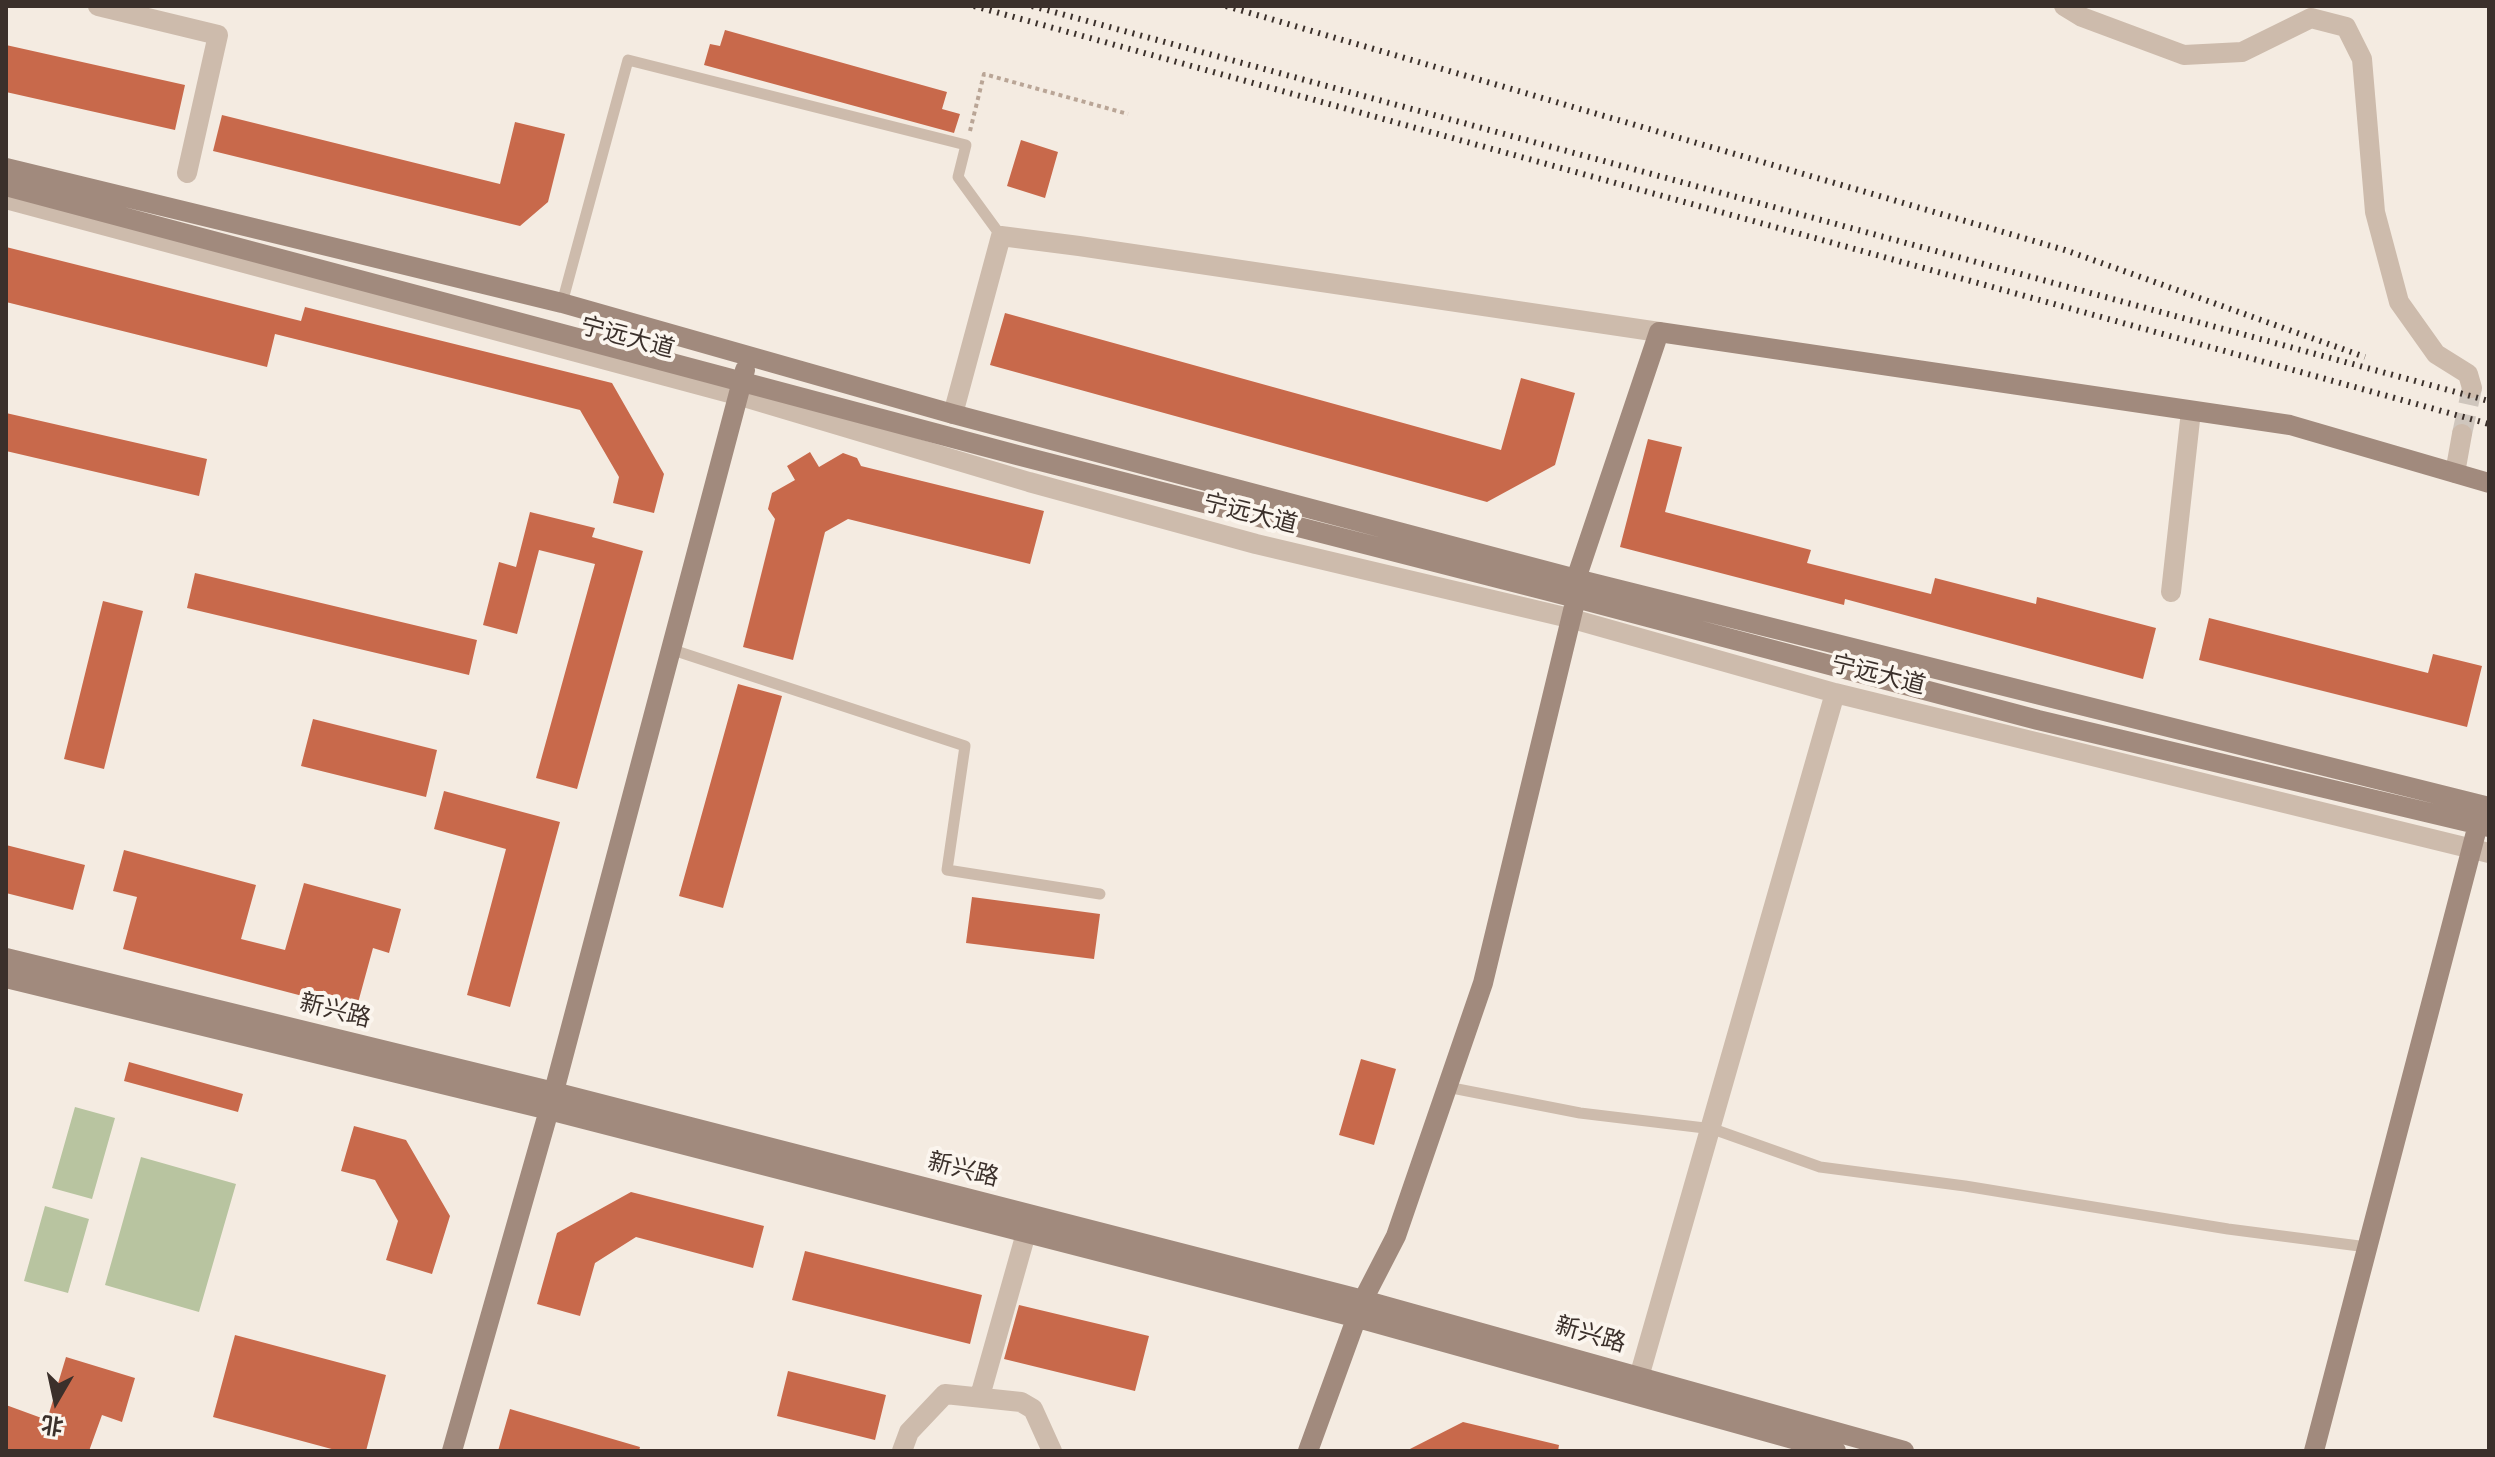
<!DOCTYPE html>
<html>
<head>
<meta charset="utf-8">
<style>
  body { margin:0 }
  #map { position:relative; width:2495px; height:1457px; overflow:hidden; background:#f4ebe1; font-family:"Roboto Condensed","Noto Sans SC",sans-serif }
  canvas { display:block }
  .frame { position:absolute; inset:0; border:8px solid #3b302b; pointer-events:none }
  .north { position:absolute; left:16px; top:1361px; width:80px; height:80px; -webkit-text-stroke:6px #fbf5ee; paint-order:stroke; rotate:189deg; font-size:22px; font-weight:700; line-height:32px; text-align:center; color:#3b302b }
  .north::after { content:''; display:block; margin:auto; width:28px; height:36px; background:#3b302b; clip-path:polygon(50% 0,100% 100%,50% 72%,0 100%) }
</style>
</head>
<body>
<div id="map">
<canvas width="2495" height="1457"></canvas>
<div class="frame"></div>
<div class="north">北</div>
</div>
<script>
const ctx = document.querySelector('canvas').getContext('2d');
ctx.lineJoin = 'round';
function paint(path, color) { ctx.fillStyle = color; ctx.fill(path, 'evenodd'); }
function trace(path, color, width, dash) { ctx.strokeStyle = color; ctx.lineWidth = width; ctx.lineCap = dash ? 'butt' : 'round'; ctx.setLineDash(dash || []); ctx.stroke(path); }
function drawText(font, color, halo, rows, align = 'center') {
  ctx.font = font + ' "Roboto Condensed","Noto Sans SC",sans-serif'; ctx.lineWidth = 8; ctx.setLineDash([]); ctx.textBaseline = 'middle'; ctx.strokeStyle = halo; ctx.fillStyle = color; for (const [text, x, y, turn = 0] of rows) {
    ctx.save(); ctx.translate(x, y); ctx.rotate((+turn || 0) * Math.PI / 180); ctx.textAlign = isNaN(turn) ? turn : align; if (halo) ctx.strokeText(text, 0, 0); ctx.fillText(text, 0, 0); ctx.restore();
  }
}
paint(new Path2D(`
  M 75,1107 L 115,1118 L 92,1199 L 52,1188 Z
  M 141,1157 L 236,1184 L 199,1312 L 105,1285 Z
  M 45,1206 L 89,1219 L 68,1293 L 24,1281 Z`), '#b8c4a0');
paint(new Path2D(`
  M 725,30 L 947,92 L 942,109 L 960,114 L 954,133 L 704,65 L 710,44 L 720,46 Z
  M 6,45 L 185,85 L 175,130 L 6,92 Z
  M 222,115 L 500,184 L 515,122 L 565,134 L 548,202 L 520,226 L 213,151 Z
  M 1021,140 L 1058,152 L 1045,198 L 1007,186 Z
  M 6,247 L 301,321 L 305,307 L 612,383 L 664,474 L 654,513 L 613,503 L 619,477 L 580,410 L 275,334 L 267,367 L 6,302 Z
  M 1005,313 L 1501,450 L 1521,378 L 1575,393 L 1555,465 L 1487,502 L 990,365 Z
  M 6,413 L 207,459 L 199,496 L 6,451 Z
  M 1648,439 L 1682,447 L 1665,512 L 1811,550 L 1807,563 L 1931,594 L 1935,578 L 2036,604 L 2037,597 L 2156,628 L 2143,679 L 1845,599 L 1844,605 L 1620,547 Z
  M 810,452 L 819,467 L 843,453 L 857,458 L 861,466 L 1044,511 L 1030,564 L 848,519 L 825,532 L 793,660 L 743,647 L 775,519 L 768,509 L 772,493 L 795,480 L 787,466 Z
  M 530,512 L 595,528 L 592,537 L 643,551 L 577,789 L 536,778 L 595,564 L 539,550 L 517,634 L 483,625 L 499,562 L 516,567 Z
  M 195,573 L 477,640 L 469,675 L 187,608 Z
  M 103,601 L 143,611 L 104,769 L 64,759 Z
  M 2209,618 L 2428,673 L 2433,654 L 2482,666 L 2467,727 L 2199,660 Z
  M 738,684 L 782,696 L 723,908 L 679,896 Z
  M 313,719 L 437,750 L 426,797 L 301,766 Z
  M 444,791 L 560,822 L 510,1007 L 467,995 L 506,849 L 434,829 Z
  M 6,845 L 85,865 L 73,910 L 6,893 Z
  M 124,850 L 256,885 L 241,939 L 285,950 L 304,883 L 401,909 L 389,953 L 373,948 L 356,1010 L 123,949 L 137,897 L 113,891 Z
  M 972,897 L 1100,914 L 1094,959 L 966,943 Z
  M 1361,1059 L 1396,1069 L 1374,1145 L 1339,1135 Z
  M 129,1062 L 243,1094 L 238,1112 L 124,1081 Z
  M 354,1126 L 406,1140 L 450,1216 L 432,1274 L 386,1260 L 398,1221 L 375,1180 L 341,1171 Z
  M 631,1192 L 764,1226 L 753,1268 L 636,1237 L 595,1263 L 580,1316 L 537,1304 L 557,1233 Z
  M 805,1251 L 982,1295 L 970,1344 L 792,1300 Z
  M 1019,1305 L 1149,1336 L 1135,1391 L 1004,1359 Z
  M 235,1335 L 386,1375 L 366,1451 L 339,1451 L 213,1417 Z
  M 66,1357 L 135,1378 L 122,1422 L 102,1415 L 89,1451 L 6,1451 L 6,1405 L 47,1420 Z
  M 788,1371 L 886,1395 L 875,1440 L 777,1416 Z
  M 510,1409 L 640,1447 L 639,1451 L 498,1451 Z
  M 1463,1422 L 1559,1445 L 1558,1451 L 1406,1451 Z`), '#c8694b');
trace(new Path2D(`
  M 2462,434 L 2472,388`), '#cfc6bd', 20, [20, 10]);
trace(new Path2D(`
  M 970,131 L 984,74 L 1128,114`), '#b9a596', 4, [4, 4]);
trace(new Path2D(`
  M 562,303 L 628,60 L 966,145 L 958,177 L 1001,236
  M 670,649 L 965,746 L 947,870 L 1100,894
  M 1447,1087 L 1580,1113 L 1713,1129 L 1820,1167 L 1965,1186 L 2228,1229 L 2367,1247`), '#cdbbac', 11);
trace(new Path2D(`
  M 98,6 L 218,35 L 187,173
  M 2064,6 L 2082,17 L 2184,55 L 2242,52 L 2311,18 L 2346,27 L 2362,59 L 2375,212 L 2399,302 L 2436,354 L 2468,374 L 2472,388
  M 6,199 L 737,395 L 1029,482 L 1256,544 L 1569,618 L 1835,693 L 2489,853
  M 953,414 L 1001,236 L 1079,246 L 1659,332
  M 2455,473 L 2462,434
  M 2171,592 L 2191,411
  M 1639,1377 L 1835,693
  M 980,1396 L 1030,1219
  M 902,1451 L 909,1432 L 945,1394 L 1021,1402 L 1033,1409 L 1052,1451`), '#cdbbac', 20);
trace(new Path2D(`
  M 6,168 L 562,303 L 953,414 L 1576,579 L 2489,807
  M 6,186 L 1017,455 L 1576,598 L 2038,720 L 2489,827
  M 6,958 L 554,1092 L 1363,1300 L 1904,1451
  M 6,978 L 549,1110 L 1358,1318 L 1836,1451
  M 452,1451 L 549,1110 L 745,370
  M 1308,1451 L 1363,1300 L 1396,1236 L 1483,983 L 1576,598 L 1576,579 L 1659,332 L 2290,425 L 2489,483
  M 2314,1451 L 2481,813`), '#a18a7d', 20);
trace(new Path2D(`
  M 974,6 L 2489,424
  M 1032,6 L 2489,401
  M 1226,6 L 2065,250 L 2365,357`), '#3b302b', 6, [2, 6]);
drawText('24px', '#3b302b', '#fbf5ee', [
  ["宁远大道",627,339,15],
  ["宁远大道",1250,515,14],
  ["宁远大道",1878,676,14],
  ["新兴路",335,1012,14],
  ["新兴路",963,1171,14],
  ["新兴路",1590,1336,16]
]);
</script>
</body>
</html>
